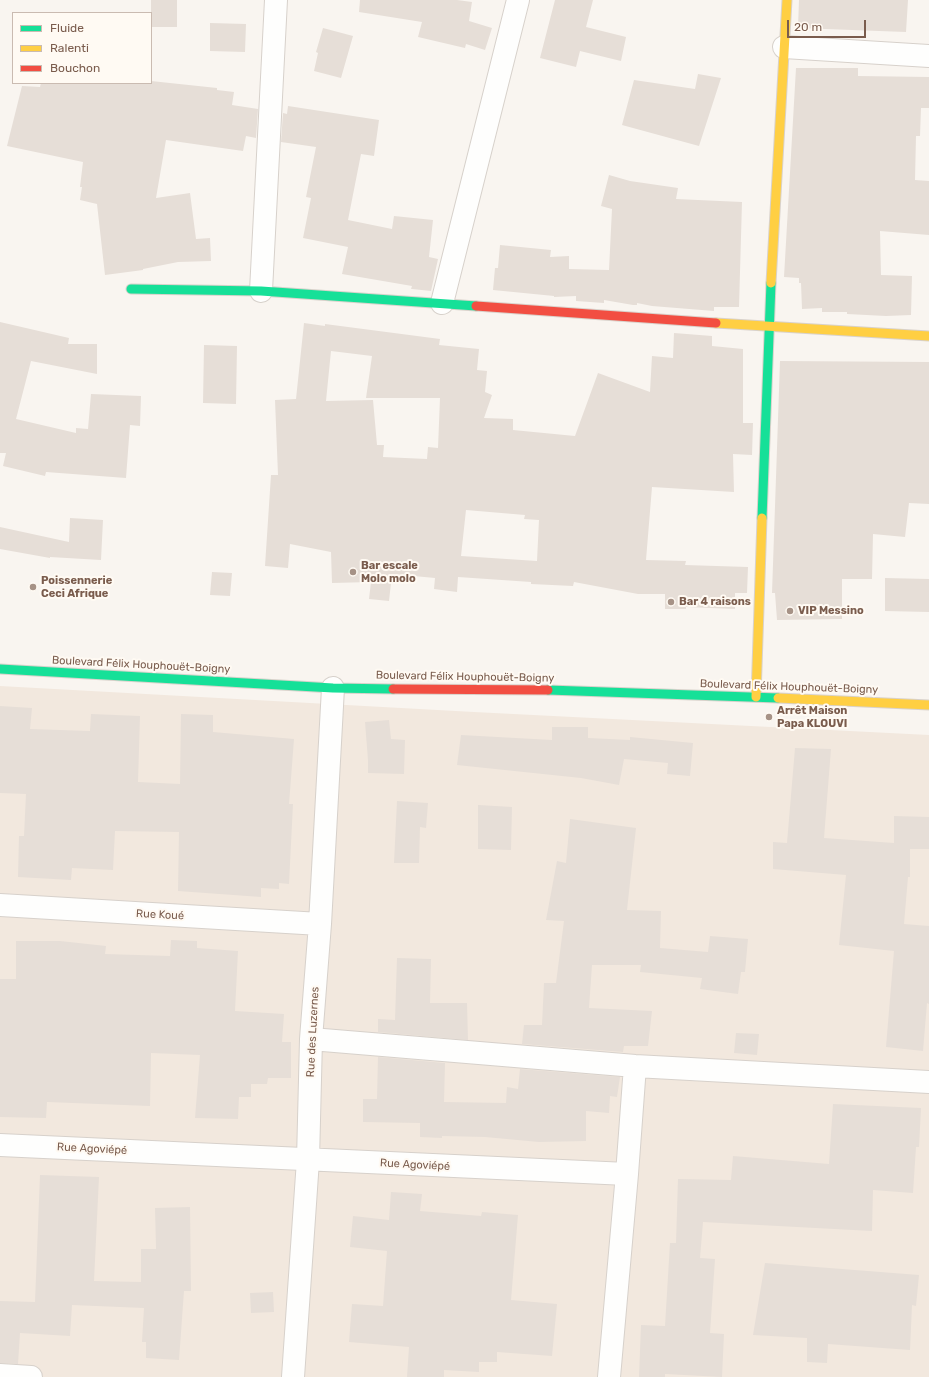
<!DOCTYPE html>
<html>
<head>
<meta charset="utf-8">
<style>
  body { margin:0 }
  #map { position:relative; width:929px; height:1377px; overflow:hidden; background:#f9f5f0; font-family:Rubik,sans-serif }
  canvas { display:block }
  .legend { position:absolute; left:12px; top:12px; width:140px; height:72px; box-sizing:border-box; background:#fffaf3; border:1px solid #cabbb1; margin:0; padding:5px 7px; list-style:none; font-size:12px; color:#7a5c4d }
  .legend li { display:flex; align-items:center; gap:8px; height:20px }
  .legend b { width:20px; border:1px solid #cabbb1 }
  .scale { position:absolute; left:787px; top:20px; width:79px; height:18px; box-sizing:border-box; border:2px solid #7a5c4d; border-top:0; padding-left:5px; font-size:12px; line-height:14px; white-space:nowrap; color:#7a5c4d; -webkit-text-stroke:3px #fffaf3; paint-order:stroke }
</style>
</head>
<body>
<div id="map">
<canvas width="929" height="1377"></canvas>
<ul class="legend">
<li><b style="height:5px;background:#16e098"></b>Fluide</li>
<li><b style="height:5px;background:#ffcf43"></b>Ralenti</li>
<li><b style="height:5px;background:#f24e42"></b>Bouchon</li>
</ul>
<div class="scale">20 m</div>
</div>
<script>
const ctx = document.querySelector('canvas').getContext('2d');
ctx.lineJoin = 'round';
function paint(path, color) { ctx.fillStyle = color; ctx.fill(path, 'evenodd'); }
function trace(path, color, width, dash) { ctx.strokeStyle = color; ctx.lineWidth = width; ctx.lineCap = dash ? 'butt' : 'round'; ctx.setLineDash(dash || []); ctx.stroke(path); }
function drawText(font, color, halo, rows, align = 'center') {
  ctx.font = font + ' Rubik,sans-serif'; ctx.lineWidth = 4; ctx.setLineDash([]); ctx.textBaseline = 'middle'; ctx.strokeStyle = halo; ctx.fillStyle = color; for (const [text, x, y, turn = 0] of rows) {
    ctx.save(); ctx.translate(x, y); ctx.rotate((+turn || 0) * Math.PI / 180); ctx.textAlign = isNaN(turn) ? turn : align; if (halo) ctx.strokeText(text, 0, 0); ctx.fillText(text, 0, 0); ctx.restore();
  }
}
paint(new Path2D(`
  M 0,686 L 474,712 L 929,735 L 929,1377 L 0,1377 Z`), '#f2e8de');
paint(new Path2D(`
  M 151,0 L 177,0 L 177,27 L 151,27 Z
  M 360,0 L 457,0 L 472,2 L 469,21 L 492,28 L 485,50 L 466,44 L 465,48 L 418,37 L 422,22 L 359,12 Z
  M 555,0 L 593,0 L 586,27 L 626,37 L 621,61 L 580,51 L 576,67 L 540,58 Z
  M 799,0 L 908,0 L 906,32 L 798,28 Z
  M 210,23 L 246,24 L 245,52 L 210,51 Z
  M 323,28 L 353,36 L 341,78 L 314,71 L 318,53 L 316,52 Z
  M 796,68 L 858,68 L 858,76 L 929,77 L 929,108 L 921,108 L 920,136 L 916,136 L 915,180 L 929,181 L 929,235 L 880,231 L 881,275 L 912,276 L 911,315 L 886,316 L 847,314 L 847,312 L 822,312 L 822,308 L 802,309 L 801,283 L 799,283 L 799,278 L 784,277 Z
  M 698,74 L 721,78 L 699,146 L 622,125 L 634,80 L 695,89 Z
  M 151,81 L 217,88 L 217,90 L 234,92 L 232,105 L 258,109 L 256,138 L 246,136 L 243,151 L 166,140 L 156,198 L 190,193 L 196,239 L 210,238 L 211,261 L 178,262 L 143,269 L 143,270 L 105,275 L 97,204 L 80,200 L 82,187 L 80,187 L 83,162 L 7,146 L 22,86 L 40,87 L 41,83 L 151,83 Z
  M 288,106 L 379,120 L 374,156 L 361,154 L 348,220 L 392,229 L 394,216 L 433,220 L 429,257 L 438,259 L 431,291 L 412,289 L 411,289 L 412,286 L 342,274 L 348,247 L 303,238 L 311,198 L 306,197 L 316,147 L 281,142 L 283,113 L 287,114 Z
  M 609,175 L 630,181 L 678,188 L 676,199 L 742,202 L 739,307 L 714,307 L 714,311 L 652,306 L 637,303 L 637,305 L 633,305 L 604,300 L 604,303 L 576,301 L 576,296 L 554,297 L 554,296 L 493,290 L 495,268 L 498,268 L 500,245 L 551,250 L 550,257 L 569,256 L 569,269 L 609,270 L 612,209 L 601,206 Z
  M 0,322 L 69,338 L 68,344 L 97,344 L 97,374 L 31,361 L 16,419 L 76,433 L 76,428 L 88,429 L 91,394 L 141,396 L 140,426 L 130,425 L 126,478 L 46,472 L 45,476 L 3,466 L 6,453 L 0,453 Z
  M 304,323 L 325,326 L 325,324 L 440,339 L 439,345 L 479,349 L 477,370 L 487,371 L 485,392 L 492,395 L 484,418 L 513,419 L 513,430 L 575,436 L 598,373 L 650,392 L 652,356 L 673,358 L 674,333 L 712,336 L 712,346 L 743,349 L 743,423 L 753,423 L 752,455 L 733,454 L 734,492 L 652,487 L 646,560 L 686,561 L 685,565 L 748,567 L 747,593 L 735,593 L 735,609 L 686,607 L 686,609 L 665,609 L 665,594 L 638,594 L 574,582 L 573,586 L 531,584 L 531,582 L 458,577 L 457,592 L 434,589 L 435,578 L 392,574 L 389,601 L 369,599 L 371,582 L 332,583 L 331,552 L 290,544 L 288,568 L 265,566 L 271,475 L 278,475 L 275,400 L 296,399 ZM 331,351 L 372,356 L 366,398 L 440,398 L 438,448 L 428,447 L 427,459 L 383,457 L 384,445 L 377,445 L 373,400 L 326,401 ZM 466,510 L 525,515 L 524,519 L 539,520 L 537,561 L 461,556 Z
  M 204,345 L 237,346 L 236,404 L 203,403 Z
  M 780,361 L 929,362 L 929,504 L 909,503 L 905,537 L 873,534 L 872,579 L 842,579 L 842,619 L 777,620 L 775,593 L 772,593 Z
  M 70,518 L 103,520 L 101,560 L 50,557 L 50,558 L 0,549 L 0,527 L 69,542 Z
  M 212,572 L 232,573 L 230,596 L 210,595 Z
  M 885,578 L 929,579 L 929,612 L 885,611 Z
  M 0,706 L 32,708 L 30,729 L 90,731 L 91,714 L 140,716 L 138,782 L 180,784 L 181,714 L 213,715 L 213,732 L 294,739 L 289,804 L 293,804 L 289,884 L 279,883 L 279,889 L 261,888 L 261,897 L 178,891 L 179,832 L 115,831 L 113,870 L 72,868 L 71,880 L 18,877 L 19,836 L 24,836 L 26,794 L 0,793 Z
  M 389,720 L 391,739 L 405,740 L 404,774 L 368,773 L 368,760 L 365,722 Z
  M 552,727 L 588,727 L 588,738 L 630,740 L 630,737 L 693,743 L 690,776 L 667,774 L 668,763 L 624,759 L 619,785 L 581,778 L 457,765 L 461,735 L 552,740 Z
  M 795,748 L 831,749 L 824,838 L 894,843 L 894,816 L 929,817 L 929,849 L 910,849 L 910,877 L 908,877 L 904,924 L 929,926 L 929,1004 L 927,1003 L 923,1051 L 886,1047 L 894,951 L 839,945 L 846,875 L 773,869 L 773,842 L 787,843 Z
  M 397,801 L 428,803 L 426,828 L 420,827 L 419,863 L 394,863 Z
  M 478,805 L 512,807 L 511,850 L 478,849 Z
  M 570,819 L 636,828 L 627,910 L 661,911 L 660,948 L 708,952 L 710,936 L 748,939 L 745,972 L 741,972 L 738,994 L 700,989 L 702,978 L 640,972 L 641,965 L 592,965 L 589,1008 L 652,1011 L 648,1046 L 624,1046 L 623,1052 L 522,1044 L 524,1025 L 542,1025 L 544,983 L 556,983 L 564,921 L 546,920 L 557,861 L 566,863 Z
  M 171,940 L 197,941 L 197,948 L 238,951 L 235,1011 L 284,1014 L 282,1042 L 291,1042 L 291,1078 L 268,1078 L 267,1084 L 251,1084 L 251,1097 L 239,1097 L 238,1119 L 195,1118 L 200,1055 L 151,1053 L 150,1106 L 47,1102 L 46,1118 L 0,1117 L 0,979 L 16,979 L 16,941 L 60,941 L 106,946 L 105,954 L 170,956 Z
  M 397,958 L 431,959 L 430,1003 L 467,1003 L 468,1040 L 378,1032 L 378,1019 L 395,1020 Z
  M 736,1033 L 759,1034 L 757,1055 L 734,1053 Z
  M 378,1057 L 445,1063 L 444,1102 L 506,1103 L 507,1087 L 518,1089 L 520,1069 L 620,1077 L 617,1097 L 610,1096 L 609,1113 L 586,1111 L 586,1141 L 539,1142 L 485,1137 L 442,1136 L 442,1138 L 420,1137 L 420,1123 L 363,1122 L 363,1099 L 377,1099 Z
  M 833,1104 L 921,1108 L 919,1147 L 916,1147 L 913,1193 L 873,1190 L 872,1231 L 703,1222 L 700,1258 L 715,1259 L 710,1333 L 724,1334 L 722,1377 L 665,1374 L 665,1377 L 639,1377 L 641,1325 L 665,1326 L 670,1243 L 676,1243 L 678,1179 L 731,1180 L 733,1156 L 829,1164 Z
  M 40,1175 L 99,1177 L 94,1281 L 141,1282 L 141,1249 L 156,1249 L 156,1247 L 155,1208 L 190,1207 L 191,1291 L 184,1291 L 179,1360 L 146,1358 L 146,1342 L 142,1342 L 144,1308 L 72,1305 L 70,1336 L 20,1333 L 18,1364 L 0,1363 L 0,1301 L 35,1302 Z
  M 391,1192 L 422,1194 L 420,1211 L 481,1216 L 482,1212 L 518,1215 L 511,1300 L 557,1304 L 552,1356 L 497,1352 L 497,1362 L 479,1362 L 479,1372 L 444,1370 L 444,1377 L 407,1377 L 409,1347 L 349,1342 L 352,1304 L 383,1306 L 387,1251 L 350,1247 L 353,1216 L 389,1220 Z
  M 765,1263 L 919,1275 L 916,1306 L 912,1305 L 910,1350 L 828,1344 L 827,1363 L 807,1362 L 807,1338 L 753,1335 Z
  M 273,1292 L 274,1312 L 251,1313 L 250,1293 Z`), '#e6ded7');
const street = new Path2D(`
  M 784,47 L 929,56
  M 261,291 L 276,0
  M 442,303 L 518,0
  M 0,905 L 320,924
  M 311,1039 L 635,1066 L 929,1082
  M 0,1145 L 627,1174
  M 0,1375 L 31,1377
  M 293,1377 L 308,1160 L 311,1039 L 320,924 L 333,688
  M 609,1377 L 627,1174 L 635,1066`);
const fast = new Path2D(`
  M 131,289 L 261,291 L 476,306
  M 762,518 L 771,283
  M 0,669 L 333,688 L 393,689
  M 548,690 L 778,698`);
const slow = new Path2D(`
  M 771,283 L 787,0
  M 716,323 L 929,336
  M 756,697 L 762,518
  M 778,698 L 929,705`);
const jam = new Path2D(`
  M 476,306 L 716,323
  M 393,689 L 548,690`);
trace(street, '#d7d1cb', 24);
trace(fast, '#d9d2cb', 11);
trace(slow, '#d9d2cb', 11);
trace(jam, '#d9d2cb', 11);
trace(street, '#fefefd', 22);
trace(fast, '#16e098', 9);
trace(slow, '#ffcf43', 9);
trace(jam, '#f24e42', 9);
for (const [x, y, r, color] of [
  [353,572,4,"#a69286"],
  [33,587,4,"#a69286"],
  [671,602,4,"#a69286"],
  [790,611,4,"#a69286"],
  [769,717,4,"#a69286"]
]) { const dot = new Path2D(); dot.arc(x, y, r, 0, 2 * Math.PI); ctx.fillStyle = color; ctx.fill(dot); trace(dot, '#fffaf3', 1.5); }
drawText('bold 11px', '#7a5c4d', '#fffaf3', [
  ["Bar escale",361,566],
  ["Molo molo",361,579],
  ["Poissennerie",41,581],
  ["Ceci Afrique",41,594],
  ["Bar 4 raisons",679,602],
  ["VIP Messino",798,611],
  ["Arrêt Maison",777,711],
  ["Papa KLOUVI",777,724]
], 'left');
drawText('11px', '#7a5c4d', '#fffaf3', [
  ["Boulevard Félix Houphouët-Boigny",141,665,3],
  ["Boulevard Félix Houphouët-Boigny",465,677,1],
  ["Boulevard Félix Houphouët-Boigny",789,687,2],
  ["Rue Koué",160,915,3],
  ["Rue des Luzernes",313,1032,-87],
  ["Rue Agoviépé",92,1149,3],
  ["Rue Agoviépé",415,1165,3]
]);
</script>
</body>
</html>
